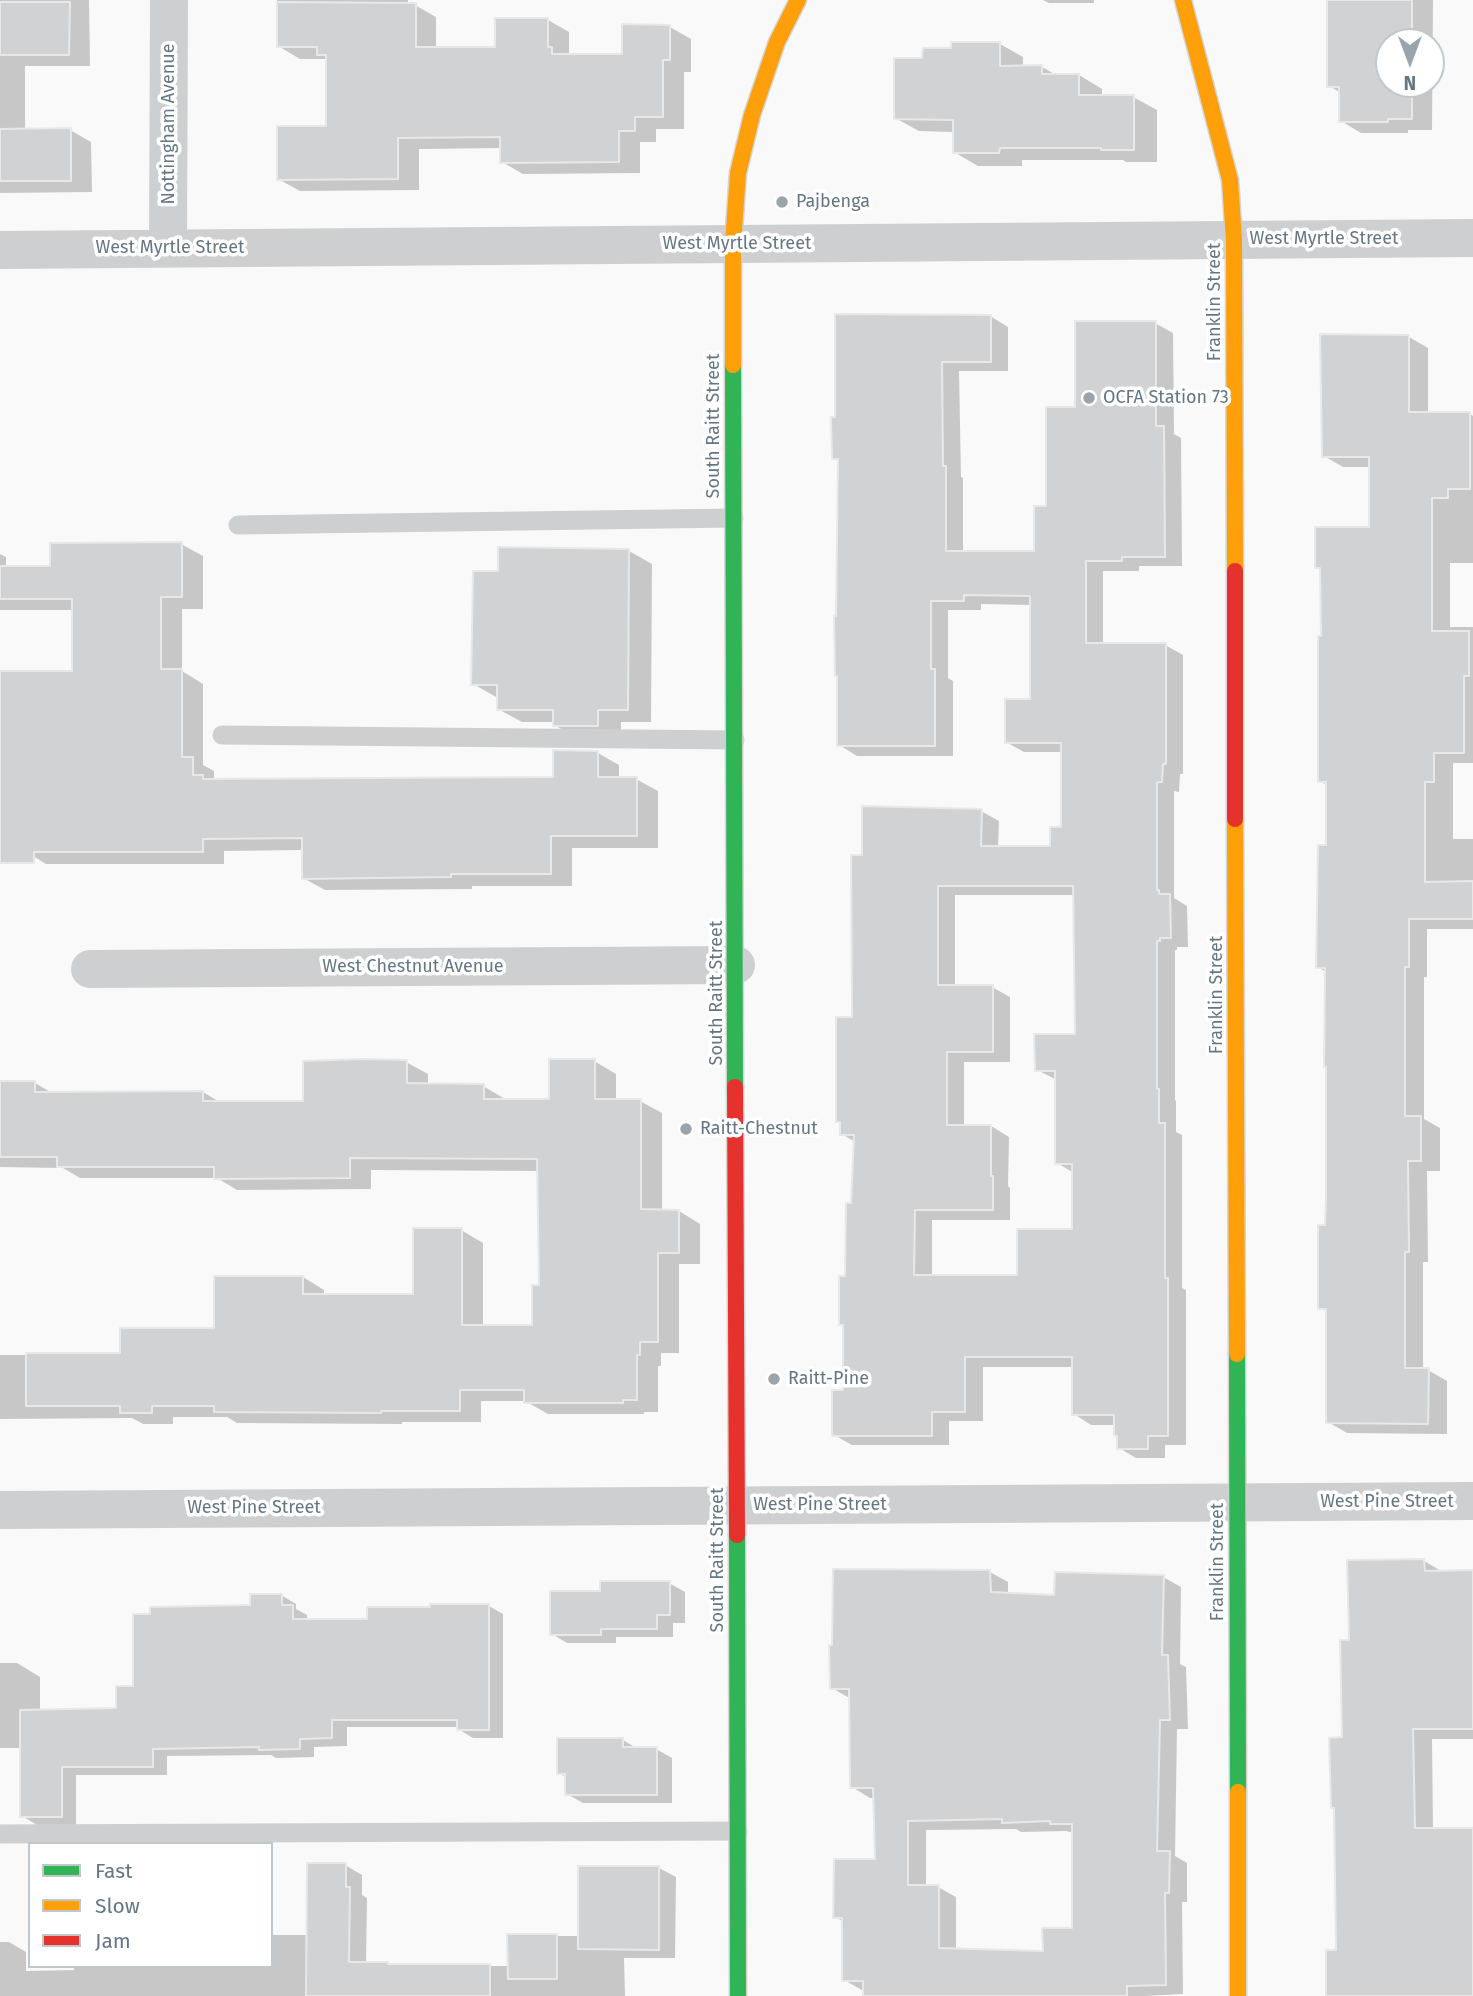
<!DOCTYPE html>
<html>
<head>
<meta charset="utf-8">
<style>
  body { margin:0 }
  #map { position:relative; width:1473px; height:1996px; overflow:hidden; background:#f9f9f9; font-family:"Fira Sans",sans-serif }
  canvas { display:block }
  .legend { position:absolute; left:28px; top:1842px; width:245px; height:126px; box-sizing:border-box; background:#fff; border:2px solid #c1c8cd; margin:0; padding:9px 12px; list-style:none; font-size:21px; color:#657683 }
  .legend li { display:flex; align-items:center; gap:14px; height:35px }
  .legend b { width:35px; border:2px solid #c1c8cd }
  .north { position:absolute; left:1375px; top:28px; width:70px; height:70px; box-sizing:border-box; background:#fff; border:2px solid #c1c8cd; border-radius:50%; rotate:180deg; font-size:19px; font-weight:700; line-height:28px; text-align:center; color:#657683 }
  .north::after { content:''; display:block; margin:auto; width:24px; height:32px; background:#99a4ac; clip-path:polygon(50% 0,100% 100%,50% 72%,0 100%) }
</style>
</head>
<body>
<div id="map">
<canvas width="1473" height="1996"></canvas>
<ul class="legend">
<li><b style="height:9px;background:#30b455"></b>Fast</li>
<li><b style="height:9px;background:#ff9f0a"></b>Slow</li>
<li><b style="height:9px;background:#e5322d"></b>Jam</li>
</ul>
<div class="north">N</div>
</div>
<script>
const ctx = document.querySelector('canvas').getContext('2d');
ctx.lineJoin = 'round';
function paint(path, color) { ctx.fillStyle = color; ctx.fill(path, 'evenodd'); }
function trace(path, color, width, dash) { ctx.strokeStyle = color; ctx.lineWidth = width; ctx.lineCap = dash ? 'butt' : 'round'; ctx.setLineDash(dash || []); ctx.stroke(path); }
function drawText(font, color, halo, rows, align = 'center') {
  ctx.font = font + ' "Fira Sans",sans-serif'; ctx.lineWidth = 7; ctx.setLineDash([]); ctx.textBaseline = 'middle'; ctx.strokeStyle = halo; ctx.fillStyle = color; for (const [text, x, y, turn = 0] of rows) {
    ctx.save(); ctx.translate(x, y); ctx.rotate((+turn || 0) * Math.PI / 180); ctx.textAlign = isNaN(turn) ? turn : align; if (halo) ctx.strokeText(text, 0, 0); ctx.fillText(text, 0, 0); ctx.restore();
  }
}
paint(new Path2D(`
  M 0,0 L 89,0 L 90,66 L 25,66 L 25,130 L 70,130 L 91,142 L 92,192 L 0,193 Z
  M 277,0 L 408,0 L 408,5 L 415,5 L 436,17 L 436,49 L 497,49 L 548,20 L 569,32 L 569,56 L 623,56 L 670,27 L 691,39 L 691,72 L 684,72 L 684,129 L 656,129 L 656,142 L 640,142 L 640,173 L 523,174 L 502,162 L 502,148 L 419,149 L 419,190 L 300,191 L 278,179 L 328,128 L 328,59 L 300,59 L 278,46 Z
  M 1043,0 L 1094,0 L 1094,3 L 1049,3 Z
  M 1327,0 L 1433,0 L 1432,130 L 1408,130 L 1408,133 L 1361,133 L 1341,121 L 1341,93 L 1329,86 ZM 1389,42 L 1431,42 L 1431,84 L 1389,84 Z
  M 1000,44 L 1023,57 L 1023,68 L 1042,67 L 1056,75 L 1079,75 L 1102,89 L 1102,97 L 1133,97 L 1157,110 L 1157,162 L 1126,162 L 1123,160 L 1022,160 L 1022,166 L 978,166 L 954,152 L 954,132 L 919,131 L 895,118 L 924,60 L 953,50 Z
  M 990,316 L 1008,327 L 1008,371 L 959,371 L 961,477 L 963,478 L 963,553 L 1035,553 L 1076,409 L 1155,323 L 1173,333 L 1174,434 L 1181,438 L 1182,566 L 1139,566 L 1139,571 L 1103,571 L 1103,645 L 1165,645 L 1183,655 L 1183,774 L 1180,774 L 1179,792 L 1174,791 L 1174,898 L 1187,906 L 1188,947 L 1177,947 L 1177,950 L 1175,950 L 1175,1100 L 1176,1101 L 1176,1132 L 1182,1135 L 1182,1288 L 1186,1290 L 1186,1445 L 1165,1445 L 1165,1458 L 1136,1458 L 1119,1448 L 1116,1425 L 1091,1425 L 1074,1414 L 1074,1367 L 983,1367 L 983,1421 L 949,1421 L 949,1445 L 852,1445 L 834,1435 L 845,1392 L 846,1277 L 853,1205 L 855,1142 L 842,1134 L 842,1124 L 837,1121 L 854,1019 L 864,857 L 981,811 L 999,821 L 998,848 L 1052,848 L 1063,829 L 1063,752 L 1024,752 L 1006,742 L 1032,701 L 1032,605 L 981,604 L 981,610 L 948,610 L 948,678 L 953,681 L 953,756 L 857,756 L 839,745 L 838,618 L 840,462 L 833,458 ZM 955,895 L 1075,895 L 1077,1036 L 1037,1070 L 1057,1080 L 1057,1163 L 1074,1173 L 1074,1231 L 1019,1276 L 932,1277 L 932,1220 L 1010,1220 L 1010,1188 L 1008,1186 L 1009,1137 L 991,1126 L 964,1126 L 964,1062 L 1010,1062 L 1010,997 L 992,987 L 955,987 Z
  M 1409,337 L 1428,348 L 1428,414 L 1470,414 L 1473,416 L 1473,563 L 1450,563 L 1450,627 L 1473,627 L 1473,763 L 1453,763 L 1453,839 L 1473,839 L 1473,929 L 1427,929 L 1427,977 L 1424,977 L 1424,1119 L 1440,1128 L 1440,1171 L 1427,1171 L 1428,1262 L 1423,1262 L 1423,1370 L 1428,1370 L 1447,1381 L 1447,1434 L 1347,1433 L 1328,1422 L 1328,1312 L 1320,1308 L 1327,1227 L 1326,972 L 1318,967 L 1328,847 L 1328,786 L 1320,781 L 1323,638 L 1321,570 L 1317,567 L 1370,528 L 1370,467 L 1343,467 L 1324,456 Z
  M 181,544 L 203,556 L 203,609 L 182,609 L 182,671 L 203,684 L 203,765 L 214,771 L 214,781 L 554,779 L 598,753 L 619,765 L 619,779 L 636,779 L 658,791 L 658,848 L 572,848 L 572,886 L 472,886 L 472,889 L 325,890 L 303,878 L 303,850 L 224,851 L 224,864 L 46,864 L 25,851 L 74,673 L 74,610 L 0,610 L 0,554 L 6,557 L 6,568 L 52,568 Z
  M 629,551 L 652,564 L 651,722 L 621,722 L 621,739 L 578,738 L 554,725 L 554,722 L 522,722 L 498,709 L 498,698 L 473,684 L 500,573 Z
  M 594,1061 L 616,1074 L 616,1101 L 640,1101 L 662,1113 L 662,1211 L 679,1211 L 700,1224 L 700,1264 L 679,1264 L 679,1353 L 661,1353 L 661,1366 L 658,1366 L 658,1412 L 644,1412 L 644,1414 L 548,1414 L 525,1401 L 481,1401 L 481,1422 L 402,1422 L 402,1424 L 237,1423 L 227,1417 L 173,1417 L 173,1424 L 143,1424 L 132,1418 L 0,1419 L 0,1355 L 122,1355 L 216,1330 L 303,1277 L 324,1290 L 324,1296 L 414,1296 L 461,1230 L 483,1243 L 483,1326 L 534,1326 L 540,1286 L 539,1171 L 371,1170 L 371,1189 L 237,1190 L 217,1178 L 80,1178 L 63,1168 L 0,1167 L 0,1083 L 35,1083 L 54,1094 L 203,1092 L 221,1103 L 305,1103 L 406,1062 L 428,1074 L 428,1085 L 483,1086 L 505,1099 L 505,1101 L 550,1101 Z
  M 1424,1561 L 1443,1572 L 1473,1572 L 1473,1739 L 1432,1739 L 1433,1829 L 1473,1829 L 1473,1996 L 1328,1996 L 1338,1952 L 1335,1809 L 1332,1807 L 1343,1739 L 1350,1641 Z
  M 990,1572 L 1008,1582 L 1008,1595 L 1056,1597 L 1163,1577 L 1181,1587 L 1180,1664 L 1186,1667 L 1188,1729 L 1177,1729 L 1175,1856 L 1187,1863 L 1187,1902 L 1182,1902 L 1183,1994 L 1144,1996 L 865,1996 L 865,1990 L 862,1990 L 844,1980 L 844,1922 L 835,1917 L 876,1861 L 875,1798 L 870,1798 L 852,1787 L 851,1699 L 832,1688 ZM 1016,1829 L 1021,1832 L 1066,1831 L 1074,1833 L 1074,1929 L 1044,1952 L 956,1951 L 956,1897 L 938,1887 L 926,1887 L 926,1830 Z
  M 669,1583 L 685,1592 L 685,1623 L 673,1623 L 673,1637 L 616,1637 L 616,1643 L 567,1643 L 552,1634 L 601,1593 Z
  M 281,1595 L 296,1604 L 296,1609 L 307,1615 L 307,1621 L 369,1621 L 489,1606 L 503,1614 L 503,1738 L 473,1738 L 458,1729 L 458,1727 L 347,1727 L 347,1746 L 314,1747 L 314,1757 L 276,1758 L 271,1755 L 167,1756 L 167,1775 L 76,1775 L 76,1825 L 37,1825 L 22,1816 L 22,1748 L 0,1748 L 0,1663 L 17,1663 L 40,1677 L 40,1711 L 118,1710 L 135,1687 L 252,1607 Z
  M 623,1740 L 638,1749 L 656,1749 L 672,1758 L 672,1803 L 583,1803 L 567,1794 L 567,1778 L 559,1773 Z
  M 345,1865 L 362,1875 L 362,1895 L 367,1898 L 366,1964 L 391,1966 L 509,1966 L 509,1936 L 579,1936 L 659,1868 L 676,1877 L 675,1958 L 624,1958 L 625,1996 L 0,1996 L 0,1942 L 9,1942 L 26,1952 L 26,1971 L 74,1970 L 74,1966 L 271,1966 L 271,1935 L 308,1935 Z`), '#0003');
const building = new Path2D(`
  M 1327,0 L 1412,0 L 1412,42 L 1389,42 L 1389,84 L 1412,84 L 1412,119 L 1388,119 L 1388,122 L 1339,122 L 1339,87 L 1327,87 Z
  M 0,2 L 70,2 L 69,55 L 0,55 Z
  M 277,2 L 416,3 L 416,47 L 495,47 L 495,18 L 548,18 L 548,47 L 552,47 L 552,54 L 622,54 L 622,24 L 670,25 L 670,60 L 663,60 L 663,117 L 635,117 L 635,131 L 619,131 L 619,162 L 500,163 L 500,137 L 398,138 L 398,179 L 277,180 L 277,126 L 326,126 L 326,55 L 317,55 L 317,47 L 277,47 Z
  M 951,42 L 1000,42 L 1000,66 L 1042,65 L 1042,74 L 1079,74 L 1079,95 L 1134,95 L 1134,150 L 1101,150 L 1101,148 L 1000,148 L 999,153 L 953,153 L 953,120 L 894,119 L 894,58 L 922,58 L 923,48 L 951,48 Z
  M 71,128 L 71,181 L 0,181 L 0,129 Z
  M 835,314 L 991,315 L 991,362 L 942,362 L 943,466 L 946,466 L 946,551 L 1034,551 L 1034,506 L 1046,506 L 1046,407 L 1075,407 L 1075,321 L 1156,321 L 1156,426 L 1164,426 L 1165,557 L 1122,557 L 1122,561 L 1086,561 L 1086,643 L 1166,643 L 1166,764 L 1163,764 L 1162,782 L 1157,782 L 1157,890 L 1159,890 L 1159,894 L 1170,894 L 1171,938 L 1160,938 L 1160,941 L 1157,941 L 1157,1089 L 1159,1089 L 1159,1123 L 1165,1123 L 1165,1278 L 1168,1278 L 1168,1436 L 1148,1436 L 1148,1449 L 1117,1449 L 1117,1436 L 1114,1435 L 1114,1415 L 1072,1415 L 1072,1357 L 965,1357 L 965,1412 L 932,1412 L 932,1436 L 832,1436 L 832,1390 L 843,1390 L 843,1325 L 839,1325 L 839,1276 L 845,1276 L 846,1203 L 851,1203 L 854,1135 L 840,1135 L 840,1122 L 836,1122 L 836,1017 L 852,1017 L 851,855 L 862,855 L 862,806 L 982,809 L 981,846 L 1050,846 L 1050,827 L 1061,827 L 1061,743 L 1005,743 L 1005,699 L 1030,699 L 1030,596 L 964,595 L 964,601 L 931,601 L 931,669 L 935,669 L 935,746 L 837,746 L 837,676 L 835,676 L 834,616 L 836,616 L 838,459 L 832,459 L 831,417 L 835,417 ZM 938,886 L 1073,886 L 1075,1034 L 1034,1034 L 1035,1071 L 1055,1071 L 1055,1164 L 1072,1164 L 1072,1229 L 1017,1229 L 1017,1275 L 914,1275 L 915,1210 L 993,1210 L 993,1176 L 991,1176 L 991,1125 L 947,1125 L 947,1052 L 993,1052 L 993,985 L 938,985 Z
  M 1320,334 L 1409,335 L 1409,412 L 1470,412 L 1470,489 L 1448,489 L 1448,498 L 1432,498 L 1432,631 L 1469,631 L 1469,676 L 1464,676 L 1464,753 L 1434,753 L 1434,782 L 1425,782 L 1425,882 L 1473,881 L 1473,919 L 1409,919 L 1409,967 L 1405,967 L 1405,1116 L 1421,1116 L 1421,1161 L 1408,1161 L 1409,1252 L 1405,1252 L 1405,1368 L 1429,1368 L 1428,1424 L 1326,1423 L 1326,1309 L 1318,1309 L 1318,1225 L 1325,1225 L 1326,1197 L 1326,1067 L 1324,1067 L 1325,968 L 1316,968 L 1318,845 L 1326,845 L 1326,782 L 1318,782 L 1318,636 L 1321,636 L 1320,568 L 1315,568 L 1315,527 L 1369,527 L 1369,457 L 1322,457 Z
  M 182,542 L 182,597 L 161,597 L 161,669 L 182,669 L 182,757 L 193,757 L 193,775 L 203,775 L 203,779 L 553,777 L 553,750 L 598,751 L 598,777 L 637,777 L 637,836 L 551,836 L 551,874 L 451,874 L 451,877 L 302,879 L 302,838 L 203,839 L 203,852 L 34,852 L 34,863 L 0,863 L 0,671 L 72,671 L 72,599 L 0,599 L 0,566 L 50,566 L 50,543 Z
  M 498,547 L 629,549 L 628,710 L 598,710 L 598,726 L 553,726 L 553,710 L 497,710 L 497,685 L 471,685 L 473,571 L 498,571 Z
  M 361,1059 L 407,1060 L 407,1083 L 484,1084 L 484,1099 L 549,1099 L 549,1059 L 595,1059 L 595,1099 L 641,1099 L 641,1209 L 679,1210 L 679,1253 L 658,1253 L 658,1342 L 640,1342 L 640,1355 L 637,1355 L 637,1400 L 623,1400 L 623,1403 L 524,1403 L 524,1390 L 460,1390 L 460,1411 L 381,1411 L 381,1413 L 214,1412 L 214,1406 L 152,1406 L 152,1413 L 120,1413 L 120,1406 L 26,1406 L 26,1353 L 120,1353 L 120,1328 L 214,1328 L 214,1276 L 303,1276 L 303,1294 L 413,1294 L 413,1228 L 462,1228 L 462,1325 L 532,1325 L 532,1285 L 539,1285 L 537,1159 L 350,1158 L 350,1178 L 214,1179 L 214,1167 L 57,1167 L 57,1157 L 0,1157 L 0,1081 L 35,1081 L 35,1092 L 203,1091 L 203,1101 L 303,1101 L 303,1061 Z
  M 1424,1559 L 1425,1571 L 1473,1570 L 1473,1729 L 1413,1729 L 1415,1828 L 1473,1828 L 1473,1996 L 1326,1996 L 1326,1950 L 1336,1950 L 1334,1808 L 1331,1808 L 1329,1738 L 1342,1737 L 1340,1640 L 1349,1640 L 1347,1560 Z
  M 833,1569 L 990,1570 L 991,1592 L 1054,1595 L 1055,1572 L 1164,1575 L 1162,1655 L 1168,1655 L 1170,1720 L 1160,1720 L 1157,1851 L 1170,1851 L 1169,1893 L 1165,1893 L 1166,1985 L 1127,1986 L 1127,1996 L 863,1996 L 863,1981 L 842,1981 L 842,1918 L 833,1918 L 834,1859 L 875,1859 L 873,1788 L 850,1788 L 849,1689 L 830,1689 L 829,1645 L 832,1645 ZM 1002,1819 L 1002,1823 L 1050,1821 L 1050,1824 L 1072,1824 L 1072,1928 L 1042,1928 L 1043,1951 L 939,1948 L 939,1885 L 908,1885 L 908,1821 Z
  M 600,1581 L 670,1581 L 670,1615 L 657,1615 L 657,1629 L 601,1629 L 601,1635 L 550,1635 L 550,1591 L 600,1591 Z
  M 250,1594 L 282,1594 L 282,1605 L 293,1605 L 293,1619 L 367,1619 L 367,1607 L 430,1607 L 430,1604 L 489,1604 L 489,1730 L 457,1730 L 457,1720 L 332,1720 L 332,1738 L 300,1739 L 300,1749 L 259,1750 L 259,1747 L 153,1749 L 153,1767 L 62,1767 L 62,1817 L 20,1817 L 20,1710 L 116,1708 L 116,1686 L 133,1686 L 133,1614 L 150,1614 L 150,1607 L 250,1605 Z
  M 557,1738 L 623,1738 L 623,1747 L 657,1747 L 657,1795 L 565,1795 L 565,1774 L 557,1774 Z
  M 307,1863 L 346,1863 L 346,1887 L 350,1887 L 349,1962 L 388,1962 L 388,1964 L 490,1964 L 490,1996 L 306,1996 Z
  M 578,1866 L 659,1866 L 659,1950 L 578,1949 Z
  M 507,1934 L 557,1934 L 557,1979 L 508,1979 Z`);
paint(building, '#d0d2d3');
trace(building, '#e8e8e8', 2);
const fast = new Path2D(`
  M 733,365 L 735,1087
  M 1237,1354 L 1238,1792
  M 737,1535 L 738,1996`);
const slow = new Path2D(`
  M 1183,0 L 1230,180 L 1234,240 L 1235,571
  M 733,365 L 733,244 L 738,173 L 752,115 L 777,42 L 798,0
  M 1235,819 L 1237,1354
  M 1238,1792 L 1238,1996`);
const jam = new Path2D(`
  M 1235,571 L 1235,819
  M 735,1087 L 737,1535`);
trace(fast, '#d5d6d7', 19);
trace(slow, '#d5d6d7', 19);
trace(jam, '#d5d6d7', 19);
trace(new Path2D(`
  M 238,525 L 734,518
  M 222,735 L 735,740
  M 0,1834 L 738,1831`), '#cecfd0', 19);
trace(new Path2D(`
  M 168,248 L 169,0
  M 0,250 L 1473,238
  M 90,969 L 736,965
  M 0,1510 L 1473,1501`), '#cecfd0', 38);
trace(fast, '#30b455', 16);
trace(slow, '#ff9f0a', 16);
trace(jam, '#e5322d', 16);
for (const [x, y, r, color] of [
  [782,202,7,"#99a4ac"],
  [1089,398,7,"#99a4ac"],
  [686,1129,7,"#99a4ac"],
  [774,1379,7,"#99a4ac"]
]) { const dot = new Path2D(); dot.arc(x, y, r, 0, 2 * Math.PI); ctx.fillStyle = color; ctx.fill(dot); trace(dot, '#fff', 2.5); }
drawText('18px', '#657683', '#fff', [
  ["Nottingham Avenue",169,124,-90],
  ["West Myrtle Street",1324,239],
  ["West Myrtle Street",737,244],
  ["West Myrtle Street",170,248],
  ["Franklin Street",1215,302,-90],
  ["South Raitt Street",714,426,-90],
  ["West Chestnut Avenue",413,967],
  ["South Raitt Street",717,993,-90],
  ["Franklin Street",1217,995,-90],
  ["West Pine Street",1387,1502],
  ["West Pine Street",820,1505],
  ["West Pine Street",254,1508],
  ["South Raitt Street",718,1560,-90],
  ["Franklin Street",1218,1562,-90]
]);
drawText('18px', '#657683', '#fff', [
  ["Pajbenga",796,202],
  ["OCFA Station 73",1103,398],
  ["Raitt-Chestnut",700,1129],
  ["Raitt-Pine",788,1379]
], 'left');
</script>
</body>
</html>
